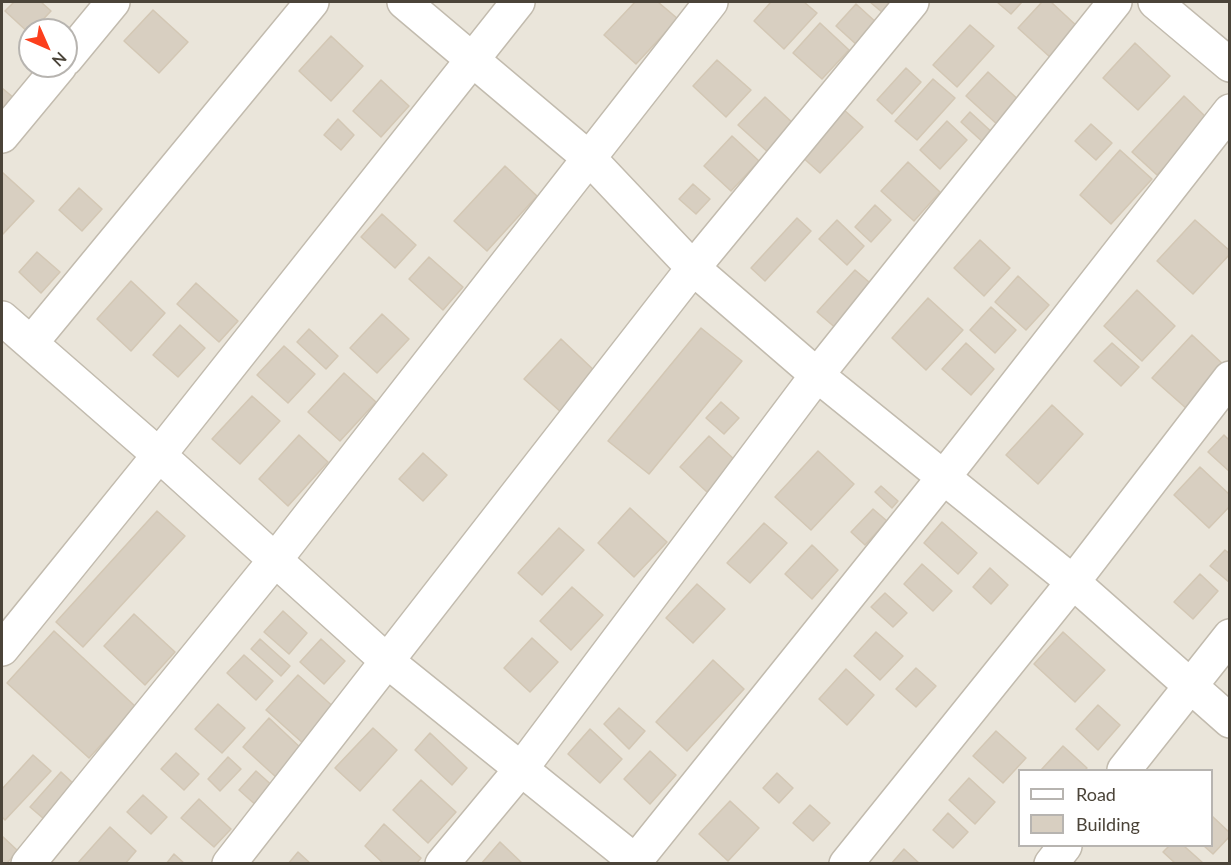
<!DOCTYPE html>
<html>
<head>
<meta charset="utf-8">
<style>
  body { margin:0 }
  #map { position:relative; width:1231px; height:865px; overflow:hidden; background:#f6f3ec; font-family:Lato,sans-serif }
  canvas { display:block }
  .frame { position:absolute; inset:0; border:3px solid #4b4439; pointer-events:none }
  .legend { position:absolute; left:1018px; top:769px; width:195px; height:78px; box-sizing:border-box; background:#fff; border:2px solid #b7b4b0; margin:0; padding:8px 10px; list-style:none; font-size:18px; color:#4b4439 }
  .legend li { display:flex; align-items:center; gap:12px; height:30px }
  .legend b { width:30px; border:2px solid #b7b4b0 }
  .north { position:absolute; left:18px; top:18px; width:60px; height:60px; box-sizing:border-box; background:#fff; border:2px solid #b7b4b0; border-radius:50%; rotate:135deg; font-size:16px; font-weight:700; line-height:24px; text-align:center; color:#4b4439 }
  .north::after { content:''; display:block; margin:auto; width:21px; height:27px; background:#fc3f1d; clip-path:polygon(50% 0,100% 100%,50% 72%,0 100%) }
</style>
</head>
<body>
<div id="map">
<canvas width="1231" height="865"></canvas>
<div class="frame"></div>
<ul class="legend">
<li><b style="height:8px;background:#fff"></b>Road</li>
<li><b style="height:16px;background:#d8cfc1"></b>Building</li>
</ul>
<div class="north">N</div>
</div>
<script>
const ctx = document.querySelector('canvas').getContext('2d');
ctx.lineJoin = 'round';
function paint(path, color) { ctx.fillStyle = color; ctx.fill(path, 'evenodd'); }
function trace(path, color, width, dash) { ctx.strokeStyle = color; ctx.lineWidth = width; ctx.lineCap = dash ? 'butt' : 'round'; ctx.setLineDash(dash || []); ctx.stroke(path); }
paint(new Path2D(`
  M 2,2 L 1229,2 L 1229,863 L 2,863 ZM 30,30 L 66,30 L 66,66 L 30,66 ZM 1020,770 L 1212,770 L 1212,846 L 1020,846 Z`), '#eae5da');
const building = new Path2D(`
  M 14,2 L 41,2 L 51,11 L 33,30 L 30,30 L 30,34 L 5,11 Z
  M 635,2 L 658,2 L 678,19 L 636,64 L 604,35 Z
  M 771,2 L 804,2 L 817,13 L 784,49 L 754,21 Z
  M 870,2 L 893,2 L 883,13 Z
  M 997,2 L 1022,2 L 1011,14 Z
  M 1042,2 L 1051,2 L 1079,28 L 1051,58 L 1018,28 Z
  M 856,4 L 878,24 L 858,46 L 836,26 Z
  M 153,10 L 188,42 L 159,73 L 124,41 Z
  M 820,23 L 849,50 L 822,79 L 793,53 Z
  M 970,25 L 994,46 L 957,87 L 933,65 Z
  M 331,36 L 363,66 L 331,101 L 299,71 Z
  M 1135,43 L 1170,76 L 1138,110 L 1103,78 Z
  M 717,60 L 751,90 L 726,117 L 693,86 Z
  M 906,68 L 921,82 L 892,114 L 877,100 Z
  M 988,72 L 1021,102 L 999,126 L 966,96 Z
  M 933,79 L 955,98 L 917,140 L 895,121 Z
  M 381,80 L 409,106 L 381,137 L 353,111 Z
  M 2,88 L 14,98 L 5,109 L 2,106 Z
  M 1184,96 L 1208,119 L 1157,175 L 1132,152 Z
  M 765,97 L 796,126 L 770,154 L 738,125 Z
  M 843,109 L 863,127 L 820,173 L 800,155 Z
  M 970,112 L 995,135 L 986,145 L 961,122 Z
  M 338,119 L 354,135 L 341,150 L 324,135 Z
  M 947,121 L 967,140 L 940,169 L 920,150 Z
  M 1091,124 L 1112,143 L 1096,160 L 1075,141 Z
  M 732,136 L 759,161 L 731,191 L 704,166 Z
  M 1120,150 L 1152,179 L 1111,224 L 1080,195 Z
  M 908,162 L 940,192 L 914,221 L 881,191 Z
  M 505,166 L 537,196 L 487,251 L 454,221 Z
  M 2,172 L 34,201 L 3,234 L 2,232 Z
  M 693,184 L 710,199 L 696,214 L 679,199 Z
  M 79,188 L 102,209 L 82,231 L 59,210 Z
  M 875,205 L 891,220 L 871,242 L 855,227 Z
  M 382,214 L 416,245 L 395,268 L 361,237 Z
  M 797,218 L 811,231 L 765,281 L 751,268 Z
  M 837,220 L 864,246 L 847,265 L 819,239 Z
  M 1195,220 L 1230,251 L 1230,254 L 1193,294 L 1157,261 Z
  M 980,240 L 1010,268 L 984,296 L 954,268 Z
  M 37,252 L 60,272 L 41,293 L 19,272 Z
  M 429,257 L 463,287 L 443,310 L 409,279 Z
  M 855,270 L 876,288 L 838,330 L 817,312 Z
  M 1018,276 L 1049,305 L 1026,330 L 995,302 Z
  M 131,281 L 165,313 L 131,351 L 97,319 Z
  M 196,283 L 238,321 L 219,342 L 177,304 Z
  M 1137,290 L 1175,326 L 1142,361 L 1104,326 Z
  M 928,298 L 963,330 L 926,370 L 892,338 Z
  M 991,307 L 1016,330 L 995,353 L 970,330 Z
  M 382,314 L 409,339 L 377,373 L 350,348 Z
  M 180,325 L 205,348 L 178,377 L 153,355 Z
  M 701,328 L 742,361 L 649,474 L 608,441 Z
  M 309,329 L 338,356 L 326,369 L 297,342 Z
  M 1192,335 L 1226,367 L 1187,409 L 1152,378 Z
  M 561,339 L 598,374 L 562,413 L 524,379 Z
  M 966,343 L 994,369 L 971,395 L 942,369 Z
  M 1112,343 L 1139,367 L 1121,386 L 1094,361 Z
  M 284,346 L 315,374 L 288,403 L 257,375 Z
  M 344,373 L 376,402 L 340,441 L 308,412 Z
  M 252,396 L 280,421 L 240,464 L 212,439 Z
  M 721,402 L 739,418 L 724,434 L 706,418 Z
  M 1052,405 L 1083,434 L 1038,484 L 1006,455 Z
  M 299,435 L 328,462 L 288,506 L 259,479 Z
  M 1224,435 L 1230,441 L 1230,472 L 1208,452 Z
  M 709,436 L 736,461 L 707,492 L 680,467 Z
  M 818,451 L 854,484 L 811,530 L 775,497 Z
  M 423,453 L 447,475 L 423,501 L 399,479 Z
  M 1200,467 L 1230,495 L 1230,506 L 1209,528 L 1174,495 Z
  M 881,486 L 898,501 L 892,508 L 875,492 Z
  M 630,508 L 667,542 L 634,577 L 598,543 Z
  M 873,509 L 887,521 L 865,545 L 851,532 Z
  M 157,511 L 185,536 L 83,647 L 56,622 Z
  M 942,522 L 977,553 L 958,574 L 924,543 Z
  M 764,523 L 787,543 L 750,583 L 727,563 Z
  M 559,528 L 584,550 L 542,595 L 518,573 Z
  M 812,545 L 838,570 L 812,599 L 785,574 Z
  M 1225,550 L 1230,554 L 1230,583 L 1210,566 Z
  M 922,564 L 952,591 L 933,611 L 904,584 Z
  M 990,568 L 1008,585 L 991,604 L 973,587 Z
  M 1200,574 L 1218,591 L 1193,619 L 1174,602 Z
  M 697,584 L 725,609 L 693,643 L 666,618 Z
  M 572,587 L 603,615 L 571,650 L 540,621 Z
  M 885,593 L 907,613 L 893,627 L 871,607 Z
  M 283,611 L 307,633 L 289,654 L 264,632 Z
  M 134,614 L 175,652 L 145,685 L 104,646 Z
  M 54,631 L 136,707 L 89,758 L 7,683 Z
  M 876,632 L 903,656 L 880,680 L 854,656 Z
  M 1063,632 L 1105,670 L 1075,702 L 1034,664 Z
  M 532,638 L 558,662 L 530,692 L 504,668 Z
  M 260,639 L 290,666 L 281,676 L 251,649 Z
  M 321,639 L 345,661 L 324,684 L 300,662 Z
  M 244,655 L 273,681 L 256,700 L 227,673 Z
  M 713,660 L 744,689 L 687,751 L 656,722 Z
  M 916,668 L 936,686 L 916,707 L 896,689 Z
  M 846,669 L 874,695 L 847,725 L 819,699 Z
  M 298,675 L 337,710 L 305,745 L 266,710 Z
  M 218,704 L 245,728 L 222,753 L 195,729 Z
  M 1098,705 L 1120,725 L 1098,750 L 1076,729 Z
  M 619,708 L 645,731 L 629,749 L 604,724 Z
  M 269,718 L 303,750 L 277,778 L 243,747 Z
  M 373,728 L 397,750 L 360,791 L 335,768 Z
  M 590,729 L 622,759 L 600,783 L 568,754 Z
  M 996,731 L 1026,758 L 1003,783 L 973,756 Z
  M 430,733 L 467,768 L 452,785 L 415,750 Z
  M 1063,746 L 1087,768 L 1085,770 L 1041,770 Z
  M 650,751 L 676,775 L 650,804 L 624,779 Z
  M 176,753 L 199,774 L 184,790 L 161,769 Z
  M 33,755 L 51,771 L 5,820 L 2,817 L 2,789 Z
  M 228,757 L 241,769 L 220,791 L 208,779 Z
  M 256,771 L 275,788 L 258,807 L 239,790 Z
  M 61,772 L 75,785 L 44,819 L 30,807 Z
  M 777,773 L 793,788 L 779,803 L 763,788 Z
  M 969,778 L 995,802 L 975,824 L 949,800 Z
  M 421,780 L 456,812 L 428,843 L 393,810 Z
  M 143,795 L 167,817 L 151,834 L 127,812 Z
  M 199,799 L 231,829 L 214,847 L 181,818 Z
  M 730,801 L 759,828 L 728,861 L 699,834 Z
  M 810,805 L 830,823 L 813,841 L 793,823 Z
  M 948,813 L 968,832 L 953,848 L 933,830 Z
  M 1212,816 L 1230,833 L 1230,836 L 1213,854 L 1204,846 L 1212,846 Z
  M 384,824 L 421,858 L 416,864 L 384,864 L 365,846 Z
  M 110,827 L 136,851 L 125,864 L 77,864 Z
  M 2,836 L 18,851 L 6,864 L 2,864 Z
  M 500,842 L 523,864 L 481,864 Z
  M 1169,846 L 1184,846 L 1203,863 L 1176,864 L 1163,852 Z
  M 904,849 L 920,864 L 891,864 Z
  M 298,852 L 311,864 L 288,864 Z
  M 174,854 L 185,864 L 166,864 Z`);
paint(building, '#d8cfc1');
trace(building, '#d3c7b4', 1.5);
const minor = new Path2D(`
  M 404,2 L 590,159 L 693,268 L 817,375 L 1073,582 L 1230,721
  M 1155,2 L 1230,65
  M 66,59 L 113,2
  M 2,136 L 60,66
  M 2,318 L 159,455 L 387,661 L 639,864
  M 31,343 L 312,2
  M 2,649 L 159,455 L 518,2
  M 1124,770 L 1230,636
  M 28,864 L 275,560 L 711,2
  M 229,864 L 693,268 L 912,2
  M 442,864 L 521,769 L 817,375 L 1115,2
  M 633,864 L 943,478 L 1230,111
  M 846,864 L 1073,582 L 1230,378
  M 1051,864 L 1065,846`);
trace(minor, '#c2bbae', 36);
trace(minor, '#fff', 33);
</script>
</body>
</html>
